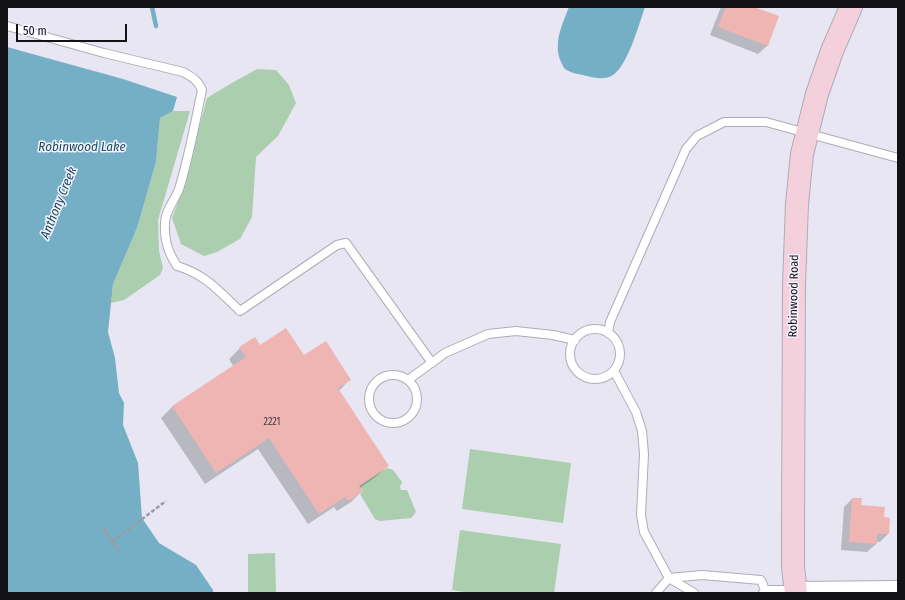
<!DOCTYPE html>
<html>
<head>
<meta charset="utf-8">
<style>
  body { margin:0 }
  #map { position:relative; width:905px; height:600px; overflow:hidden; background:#e7e6f2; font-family:"Fira Sans Condensed",sans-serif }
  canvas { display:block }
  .frame { position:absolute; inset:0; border:8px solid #131216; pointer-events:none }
  .scale { position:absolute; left:16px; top:24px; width:111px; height:18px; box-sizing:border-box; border:2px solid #131216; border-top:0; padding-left:5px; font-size:12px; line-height:14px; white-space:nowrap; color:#131216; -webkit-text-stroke:3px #f5f3ff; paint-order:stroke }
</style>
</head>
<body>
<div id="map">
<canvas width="905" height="600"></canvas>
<div class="frame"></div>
<div class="scale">50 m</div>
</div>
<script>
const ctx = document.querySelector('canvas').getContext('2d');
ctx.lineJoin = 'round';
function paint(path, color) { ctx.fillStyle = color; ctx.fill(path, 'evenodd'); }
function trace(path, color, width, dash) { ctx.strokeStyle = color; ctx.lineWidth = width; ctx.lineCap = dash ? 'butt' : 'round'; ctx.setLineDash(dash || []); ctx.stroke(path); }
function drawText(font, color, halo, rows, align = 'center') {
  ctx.font = font + ' "Fira Sans Condensed",sans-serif'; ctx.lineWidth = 3; ctx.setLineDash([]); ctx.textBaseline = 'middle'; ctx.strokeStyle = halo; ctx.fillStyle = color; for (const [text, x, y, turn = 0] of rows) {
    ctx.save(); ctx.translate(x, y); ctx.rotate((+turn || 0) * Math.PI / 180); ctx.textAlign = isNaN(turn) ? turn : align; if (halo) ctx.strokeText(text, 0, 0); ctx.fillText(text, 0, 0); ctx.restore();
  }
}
paint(new Path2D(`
  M 257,69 L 276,70 L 289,85 L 296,103 L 278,136 L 256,157 L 252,217 L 240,239 L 217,252 L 204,256 L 181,244 L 172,218 L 181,195 L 207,98 L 230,84 Z
  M 173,111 L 190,111 L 158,220 L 159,251 L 163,268 L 160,275 L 124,300 L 111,303 L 113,284 L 137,228 L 156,162 L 160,118 Z
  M 470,449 L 571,463 L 563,523 L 462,509 Z
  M 387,468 L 393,470 L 402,482 L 400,487 L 401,490 L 407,490 L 416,512 L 411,518 L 380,521 L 375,519 L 360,494 L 363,491 L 359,486 Z
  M 460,530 L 561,544 L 554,593 L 470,593 L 452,590 Z
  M 275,553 L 276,593 L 248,593 L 248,554 Z`), '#abceaf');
paint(new Path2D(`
  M 569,7 L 645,7 C 639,24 628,65 613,75 C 606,80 594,78 587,76 C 579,74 569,73 564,68 C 563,67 562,63 561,62 C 553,43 562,25 569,7 Z
  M 7,47 L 123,79 L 177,97 L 173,111 L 160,118 L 156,162 L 137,228 L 113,284 L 108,332 L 115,358 L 119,393 L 124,403 L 123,425 L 138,463 L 142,518 L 159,543 L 196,565 L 213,590 L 213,593 L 7,593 Z`), '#75afc5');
paint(new Path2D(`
  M 721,7 L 752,7 L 778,17 L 767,46 L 758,54 L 710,35 Z
  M 260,346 L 304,357 L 350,379 L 339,391 L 388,466 L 377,476 L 360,488 L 362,491 L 351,502 L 337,511 L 334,507 L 308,524 L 258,449 L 205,484 L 161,418 L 172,407 L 234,367 L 229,359 L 240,348 Z
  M 852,499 L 860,506 L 883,518 L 889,519 L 888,534 L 880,542 L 876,542 L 876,544 L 867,552 L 841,550 L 844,507 Z`), '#0003');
trace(new Path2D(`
  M 152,7 L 156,26`), '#75afc5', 4.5);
paint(new Path2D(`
  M 726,7 L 754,7 L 779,16 L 768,46 L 718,27 Z
  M 286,328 L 304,355 L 326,341 L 351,380 L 338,388 L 389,466 L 359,486 L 363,491 L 348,501 L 345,497 L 319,514 L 269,438 L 216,473 L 172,406 L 246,357 L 239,347 L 255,337 L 260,345 Z
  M 852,498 L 862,498 L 861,505 L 885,507 L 884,517 L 890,518 L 889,534 L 877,534 L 877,544 L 849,542 Z`), '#efb5b3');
const lane = new Path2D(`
  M 7,26 L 104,53 L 183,72 C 192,77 198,80 202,90 C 195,123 189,157 179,189 C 175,200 165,211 165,223 C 164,240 168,252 177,266 C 205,274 219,291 240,311 L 337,245 L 346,243 L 432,363
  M570 354a25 25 0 1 1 50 0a25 25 0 1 1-50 0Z
  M 608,333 L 610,322 L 686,149 L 697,136 L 724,122 L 766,122 L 898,158
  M 614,371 L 636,412 L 642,431 L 644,454 L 641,515 L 644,532 L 669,578 L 694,593
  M369 399a24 24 0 1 1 48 0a24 24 0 1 1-48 0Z
  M 408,380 L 445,353 L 488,334 L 516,331 L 553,335 L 575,340
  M 765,590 L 794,590
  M 656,593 L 669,578 L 702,575 L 761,580 L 765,590 L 763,593`);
const street = new Path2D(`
  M 796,590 L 898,589`);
const secondary = new Path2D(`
  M 796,593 L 793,567 L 793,534 L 794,285 L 797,204 L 802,154 L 817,94 L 832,51 L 851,7`);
trace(lane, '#adacb7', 10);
trace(street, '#adacb7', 18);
trace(secondary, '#adacb7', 24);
trace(new Path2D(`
  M 103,528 L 121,553
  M 113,541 L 166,501`), '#9c9ba4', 2.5, [4, 2]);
trace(lane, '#fff', 8);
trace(street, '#fff', 16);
trace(secondary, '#f4d0dc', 22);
drawText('10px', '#4a3b3d', null, [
  ["2221",272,422]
]);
drawText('12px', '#131216', '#f5f3ff', [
  ["Robinwood Road",794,296,-89]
]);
drawText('italic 13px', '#194b5b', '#f5f3ff', [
  ["Robinwood Lake",82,147],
  ["Anthony Creek",59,203,-68]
]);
</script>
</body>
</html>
